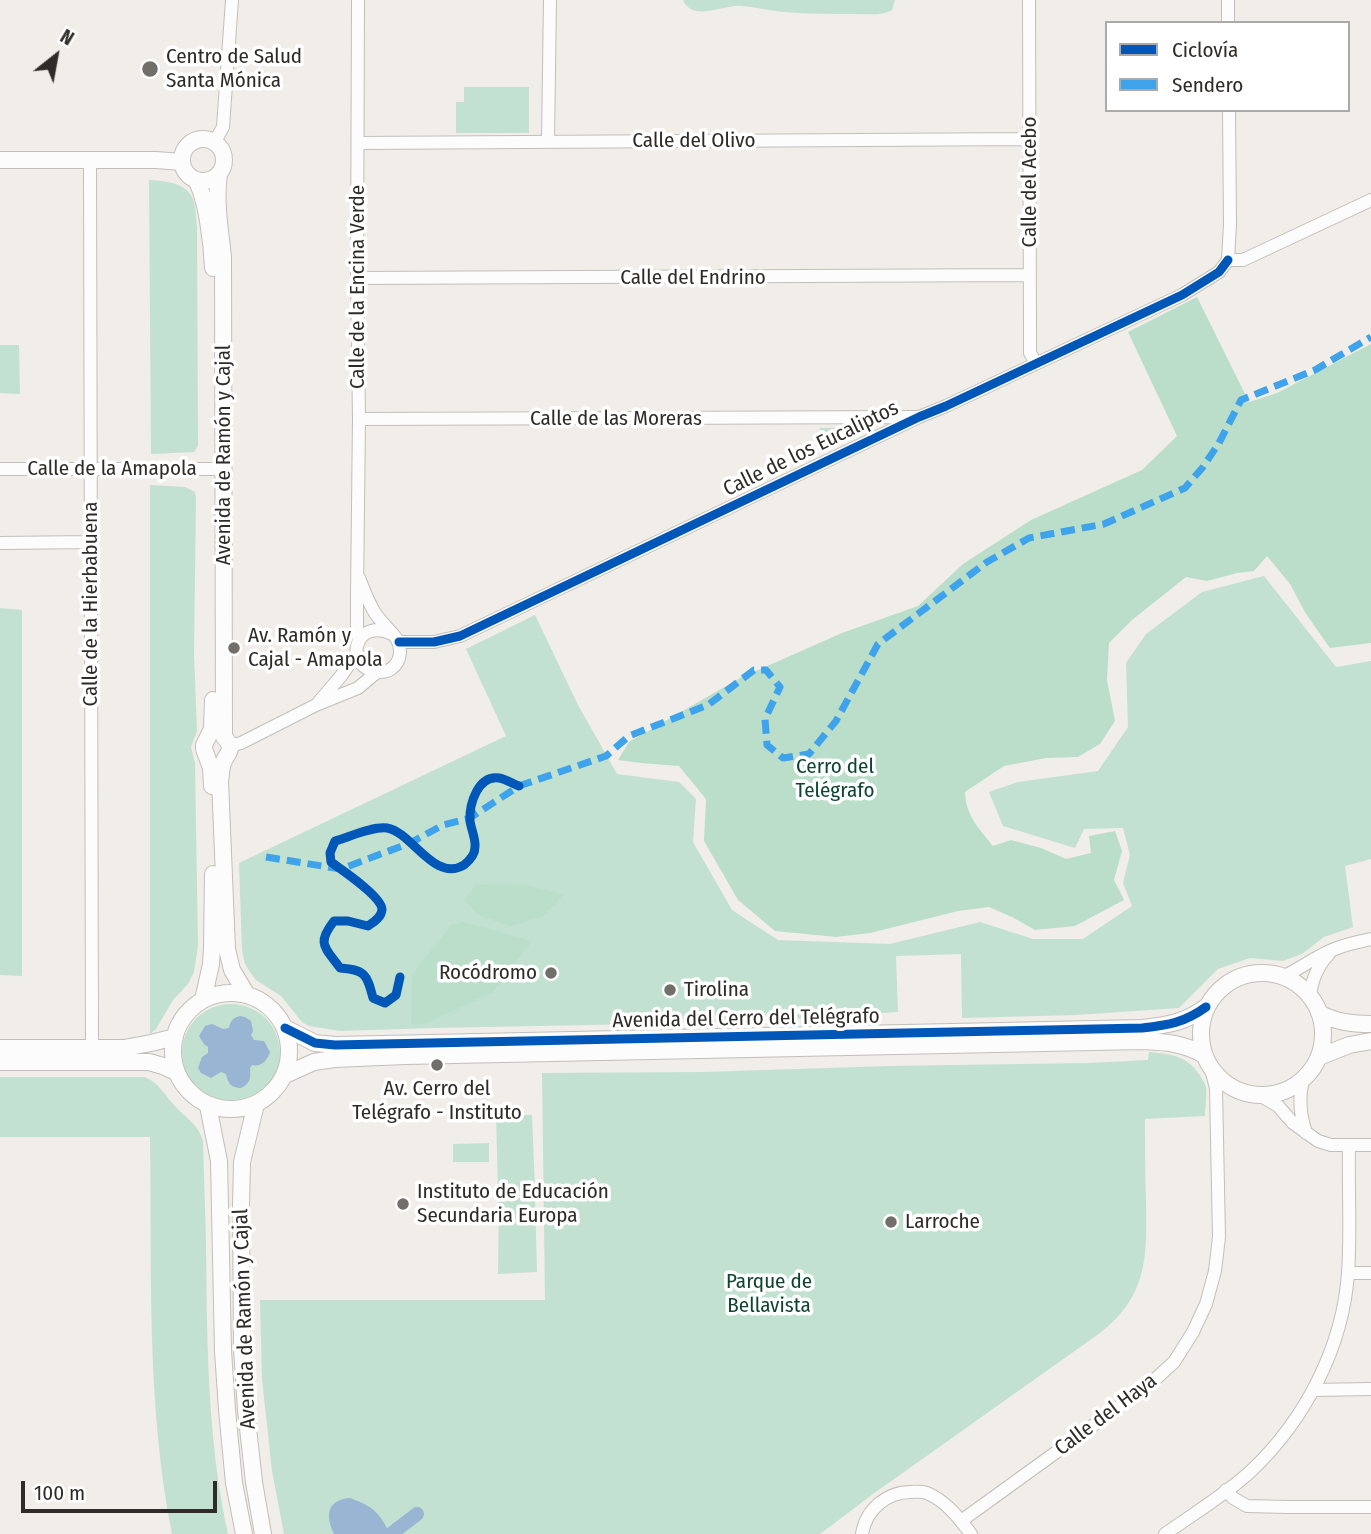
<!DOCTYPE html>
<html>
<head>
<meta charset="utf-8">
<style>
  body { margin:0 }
  #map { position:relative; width:1371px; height:1534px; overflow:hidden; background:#f1ede8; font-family:"Fira Sans Condensed",sans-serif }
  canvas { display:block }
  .legend { position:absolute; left:1105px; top:21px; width:245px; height:91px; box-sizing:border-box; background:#fff; border:2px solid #abaaa9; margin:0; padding:9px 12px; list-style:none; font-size:21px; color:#2e2b28 }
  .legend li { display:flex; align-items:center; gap:14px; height:35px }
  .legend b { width:35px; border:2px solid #abaaa9 }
  .north { position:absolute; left:21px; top:21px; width:70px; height:70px; -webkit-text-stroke:5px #fff; paint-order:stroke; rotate:31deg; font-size:19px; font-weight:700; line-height:28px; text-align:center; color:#2e2b28 }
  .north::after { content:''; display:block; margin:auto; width:24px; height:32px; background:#2e2b28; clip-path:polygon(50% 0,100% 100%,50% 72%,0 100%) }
  .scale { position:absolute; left:21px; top:1481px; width:196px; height:32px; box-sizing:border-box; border:4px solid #2e2b28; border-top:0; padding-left:9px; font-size:21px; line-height:24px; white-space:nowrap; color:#2e2b28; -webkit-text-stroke:5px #fff; paint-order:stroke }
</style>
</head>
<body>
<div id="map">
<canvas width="1371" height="1534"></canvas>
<ul class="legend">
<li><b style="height:9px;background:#0057b8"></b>Ciclovía</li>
<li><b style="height:9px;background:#3ea3eb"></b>Sendero</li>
</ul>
<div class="north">N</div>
<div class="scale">100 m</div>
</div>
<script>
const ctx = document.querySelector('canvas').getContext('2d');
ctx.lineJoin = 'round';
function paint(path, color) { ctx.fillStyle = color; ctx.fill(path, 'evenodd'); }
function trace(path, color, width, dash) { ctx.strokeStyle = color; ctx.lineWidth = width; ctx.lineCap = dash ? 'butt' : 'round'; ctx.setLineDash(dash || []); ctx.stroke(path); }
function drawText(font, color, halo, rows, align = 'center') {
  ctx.font = font + ' "Fira Sans Condensed",sans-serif'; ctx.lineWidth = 7; ctx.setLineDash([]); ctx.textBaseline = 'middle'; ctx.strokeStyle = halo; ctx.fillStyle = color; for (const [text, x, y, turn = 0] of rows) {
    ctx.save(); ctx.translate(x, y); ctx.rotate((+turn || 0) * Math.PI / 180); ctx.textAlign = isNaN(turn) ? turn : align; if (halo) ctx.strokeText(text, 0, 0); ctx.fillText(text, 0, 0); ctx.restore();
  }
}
paint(new Path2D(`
  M 683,0 L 895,0 L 892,10 C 881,16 868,14 855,14 C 832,14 808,14 785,12 C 770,11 756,7 742,6 C 724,4 693,23 683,0 Z
  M 464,87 L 529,87 L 529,133 L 456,133 L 456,102 L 464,102 Z
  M 149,180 C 164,181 186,182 193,199 C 196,208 196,219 197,228 L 198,446 L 194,452 L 151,454 Z
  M 0,345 L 19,345 L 20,394 L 0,393 Z
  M 867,427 L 869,428 L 868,431 L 829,449 L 826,436 L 819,428 Z
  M 150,485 L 185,487 L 195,492 L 196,498 L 194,654 L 197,731 L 191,747 L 195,763 L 198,946 L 194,972 L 188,984 L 173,1000 L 156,1029 L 150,1034 Z
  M 1264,576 L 1336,667 L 1371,661 L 1371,859 L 1345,866 L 1353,927 L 1324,937 L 1302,954 L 1283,961 L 1250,958 L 1218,969 L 1179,1008 L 1076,1015 L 962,1018 L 961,954 L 896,956 L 898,1012 L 746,1022 L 434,1028 L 340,1031 L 309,1026 L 302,1022 L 281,996 L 256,980 L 250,972 L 245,964 L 242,950 L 239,863 L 506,736 L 466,649 L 535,615 L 578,705 L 617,774 L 679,782 L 696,799 L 693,842 L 732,910 L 778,940 L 890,944 L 980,922 L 1033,939 L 1083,939 L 1132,906 L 1123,883 L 1130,855 L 1123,828 L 1084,829 L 1075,848 L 1003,826 L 989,792 L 1018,782 L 1098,771 L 1128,727 L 1126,663 L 1146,634 L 1202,592 Z
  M 0,608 L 22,610 L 22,976 L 0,975 Z
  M182 1053a49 49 0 1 1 98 0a49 49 0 1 1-98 0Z
  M 1149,1052 C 1169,1054 1186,1055 1198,1073 C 1201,1077 1205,1083 1206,1088 C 1207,1097 1205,1108 1205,1116 L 1145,1119 C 1145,1146 1145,1174 1146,1201 C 1147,1256 1148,1296 1100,1333 L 873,1494 L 820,1534 L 284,1534 L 272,1471 L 262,1379 L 260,1300 L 545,1300 L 542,1073 L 704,1072 L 888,1066 L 1089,1063 L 1148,1060 Z
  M 0,1077 L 145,1077 C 159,1083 164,1094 174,1105 C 186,1119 197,1122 203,1141 C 204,1175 205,1208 206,1242 C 207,1340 207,1438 228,1534 L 172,1534 C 146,1403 152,1270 150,1137 L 0,1137 Z
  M 496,1115 L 532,1115 L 535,1190 L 498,1192 Z
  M 489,1143 L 489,1162 L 453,1162 L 453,1144 Z
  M 499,1198 L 535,1198 L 537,1272 L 498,1274 Z`), '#c2e1d0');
paint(new Path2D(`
  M 1197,297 L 1249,402 L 1277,393 L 1371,344 L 1371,643 L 1330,648 L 1306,614 L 1290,584 L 1267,556 L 1254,571 L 1237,573 L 1207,581 L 1186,577 L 1132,620 L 1109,643 L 1107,680 L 1115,721 L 1100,744 L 1078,757 L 1046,758 L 1004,766 L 965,792 C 966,816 978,827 993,846 L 1011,840 L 1041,848 L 1066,859 L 1091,853 L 1089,836 L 1115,831 L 1122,851 L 1114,880 L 1124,900 L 1075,926 L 1035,930 L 1012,917 L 989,907 L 958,911 L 870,933 L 836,937 L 775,931 L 738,900 L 704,841 L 706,799 L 679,766 L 641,763 L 618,760 L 629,742 L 740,678 L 842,633 L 918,606 L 963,564 L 1031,520 L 1142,470 L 1177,436 L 1128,332 Z
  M 525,884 L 563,895 L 542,917 L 510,926 L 478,915 L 465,900 L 475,885 Z
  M 463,922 L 532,941 L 493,992 L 425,1024 L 411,1025 L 412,975 L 451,925 Z`), '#bbdecb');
paint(new Path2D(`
  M 240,1016 L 245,1017 L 251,1021 L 253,1031 L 251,1035 L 254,1040 L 264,1041 L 270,1052 C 267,1061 261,1067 252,1065 L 250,1068 C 251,1078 250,1084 241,1088 C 231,1088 228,1083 226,1074 L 221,1072 L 211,1078 L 201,1073 L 198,1068 L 202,1057 L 208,1053 L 208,1047 L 204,1044 L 199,1036 L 205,1026 L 212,1024 L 223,1029 L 229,1028 C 230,1021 233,1018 240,1016 Z
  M 350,1498 C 374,1507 379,1512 390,1534 L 334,1534 C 325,1515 327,1500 350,1498 Z`), '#9ab5d3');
trace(new Path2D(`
  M 391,1534 L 417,1514`), '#9ab5d3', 14);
const street = new Path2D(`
  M 358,0 L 357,278 L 359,419 L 357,594 L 357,631 L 359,641
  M 1029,0 L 1030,333 L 1030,353 L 1036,363
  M 1228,0 L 1228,23
  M 548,141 L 550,0
  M 214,143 L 223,127 L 232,0
  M 358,143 L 1030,139
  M 90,160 L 92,1048
  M 1228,260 L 1243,260 L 1371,200
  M 1228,260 L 1230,225 L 1229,110
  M 357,278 L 1030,275
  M 359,419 L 916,417
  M 0,469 L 224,469
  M 0,543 L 91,542
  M 359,578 C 364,590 368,602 375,613 C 381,622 389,629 396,638 C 399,642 400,648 400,653 C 397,683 352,675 357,646 C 361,629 379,627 392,634
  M 399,642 L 434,642 L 460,636 L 919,417 L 946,406 L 1182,295 L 1219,272 L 1228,260
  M 318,703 L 341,676 L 357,653
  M 230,746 L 241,743 L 316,705 L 358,688 L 376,673
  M 1284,976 C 1296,971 1306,963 1318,957 C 1335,947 1352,943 1371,939
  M 1310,996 C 1312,979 1317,966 1329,954
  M 1303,1080 C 1298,1099 1300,1115 1306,1133
  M 1261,1096 L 1278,1106 L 1293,1123 L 1318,1141 L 1331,1145 L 1371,1145
  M 1348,1273 L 1371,1273
  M 1313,1390 L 1371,1389
  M 1226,1490 L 1233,1498 L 1247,1506 L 1288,1507 L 1371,1507
  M 961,1521 L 1149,1385 L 1174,1362 L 1193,1332 L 1206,1304 L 1215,1271 L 1219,1237 L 1216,1088 L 1211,1069
  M 862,1534 C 866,1509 887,1492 911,1492 C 917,1492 922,1491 927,1493 C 946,1501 959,1518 971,1534
  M 1165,1534 C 1193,1514 1225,1495 1251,1471 C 1305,1420 1343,1347 1348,1273 C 1351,1231 1348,1188 1349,1145`);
const secondary = new Path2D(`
  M182 160a21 21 0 1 1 42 0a21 21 0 1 1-42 0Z
  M 0,160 L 156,160 L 182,162
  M 219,174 C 215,201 220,229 223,257 L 224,737 C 236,750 227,752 223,763 C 221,769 221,775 220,781 L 227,949 L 232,970 L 247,995
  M 196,180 C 207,200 212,244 213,268
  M 212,786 L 211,768 L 204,749 L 204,745 L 212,729 L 213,700
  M1201 1034a61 61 0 1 1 122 0a61 61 0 1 1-122 0Z
  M173 1051a58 58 0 1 1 116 0a58 58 0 1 1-116 0Z
  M 203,1000 L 211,964 L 212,948 L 213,874
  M 1319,1013 C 1336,1022 1352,1024 1371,1024
  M 285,1028 L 315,1043 L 335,1045 L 1142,1028 C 1168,1025 1184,1023 1206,1007
  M 0,1048 L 124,1048 L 151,1043 L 175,1037
  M 1319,1057 L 1349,1045 L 1371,1041
  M 0,1062 L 149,1062 L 163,1066 L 176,1072
  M 285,1075 L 314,1062 L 334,1059 L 405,1056 L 1142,1041 C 1166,1042 1183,1043 1204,1055
  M 256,1104 L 242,1162 L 241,1206 L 242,1349 L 246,1410 L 254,1482 L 263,1534
  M 208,1106 L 219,1161 L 223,1351 L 227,1410 L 234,1483 L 244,1534`);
trace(street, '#c2bfbb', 14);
trace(secondary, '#c2bfbb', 18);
trace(street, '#fdfcfc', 12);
trace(secondary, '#fdfcfc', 16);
trace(new Path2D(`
  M 266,857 L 341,869 L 410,843 L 443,825 L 470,818 L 519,786 L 606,756 L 629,736 L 708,705 L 754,670 L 766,670 L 780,687 L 765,719 L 767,745 L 783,758 L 809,754 L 836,721 L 878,644 L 987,562 L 1029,538 L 1104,524 L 1185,488 L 1203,467 L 1219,443 L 1241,400 L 1315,370 L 1371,337`), '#3ea3eb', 7, [14, 7]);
trace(new Path2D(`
  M 399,642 L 434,642 L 460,636 L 919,417 L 946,406 L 1182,295 L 1219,272 L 1228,260
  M 400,977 L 396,995 L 385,1003 L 373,998 C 367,974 365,970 340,968 C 325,947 316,944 334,921 L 348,921 L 368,926 C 374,922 382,917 382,909 C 381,896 342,870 331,862 L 330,853 L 335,841 C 349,837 373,826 387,828 C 412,832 434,883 464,865 C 469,861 475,854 475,847 C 476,839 471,829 470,821 C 469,804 478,775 499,778 C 506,779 513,784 519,786
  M 285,1028 L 315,1043 L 335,1045 L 1142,1028 C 1168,1025 1184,1023 1206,1007`), '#0057b8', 9);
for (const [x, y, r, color] of [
  [150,69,9,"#726f6b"],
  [234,648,7,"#726f6b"],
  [551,973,7,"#726f6b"],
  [670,990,7,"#726f6b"],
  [437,1065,7,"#726f6b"],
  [403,1204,7,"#726f6b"],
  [891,1222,7,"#726f6b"]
]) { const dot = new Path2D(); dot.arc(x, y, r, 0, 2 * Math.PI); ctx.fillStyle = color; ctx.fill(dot); trace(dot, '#fff', 2.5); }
drawText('21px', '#2e2b28', '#fff', [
  ["Centro de Salud",166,57],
  ["Santa Mónica",166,81],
  ["Av. Ramón y",248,636],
  ["Cajal - Amapola",248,660],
  ["Rocódromo",537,973,"right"],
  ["Tirolina",684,990],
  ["Av. Cerro del",437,1089,"center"],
  ["Telégrafo - Instituto",437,1113,"center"],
  ["Instituto de Educación",417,1192],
  ["Secundaria Europa",417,1216],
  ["Larroche",905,1222]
], 'left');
drawText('21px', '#2e2b28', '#fff', [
  ["Calle del Olivo",694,141],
  ["Calle del Acebo",1030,182,-90],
  ["Calle del Endrino",693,278],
  ["Calle de la Encina Verde",358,287,-90],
  ["Calle de las Moreras",616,419],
  ["Calle de los Eucaliptos",811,449,-26],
  ["Avenida de Ramón y Cajal",224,455,-90],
  ["Calle de la Amapola",112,469],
  ["Calle de la Hierbabuena",91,604,-90],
  ["Avenida del Cerro del Telégrafo",746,1019,-1],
  ["Avenida de Ramón y Cajal",245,1319,-92],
  ["Calle del Haya",1106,1415,-37]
]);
drawText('21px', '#0e4531', '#fff', [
  ["Cerro del",835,767],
  ["Telégrafo",835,791],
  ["Parque de",769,1282],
  ["Bellavista",769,1306]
]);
</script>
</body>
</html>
